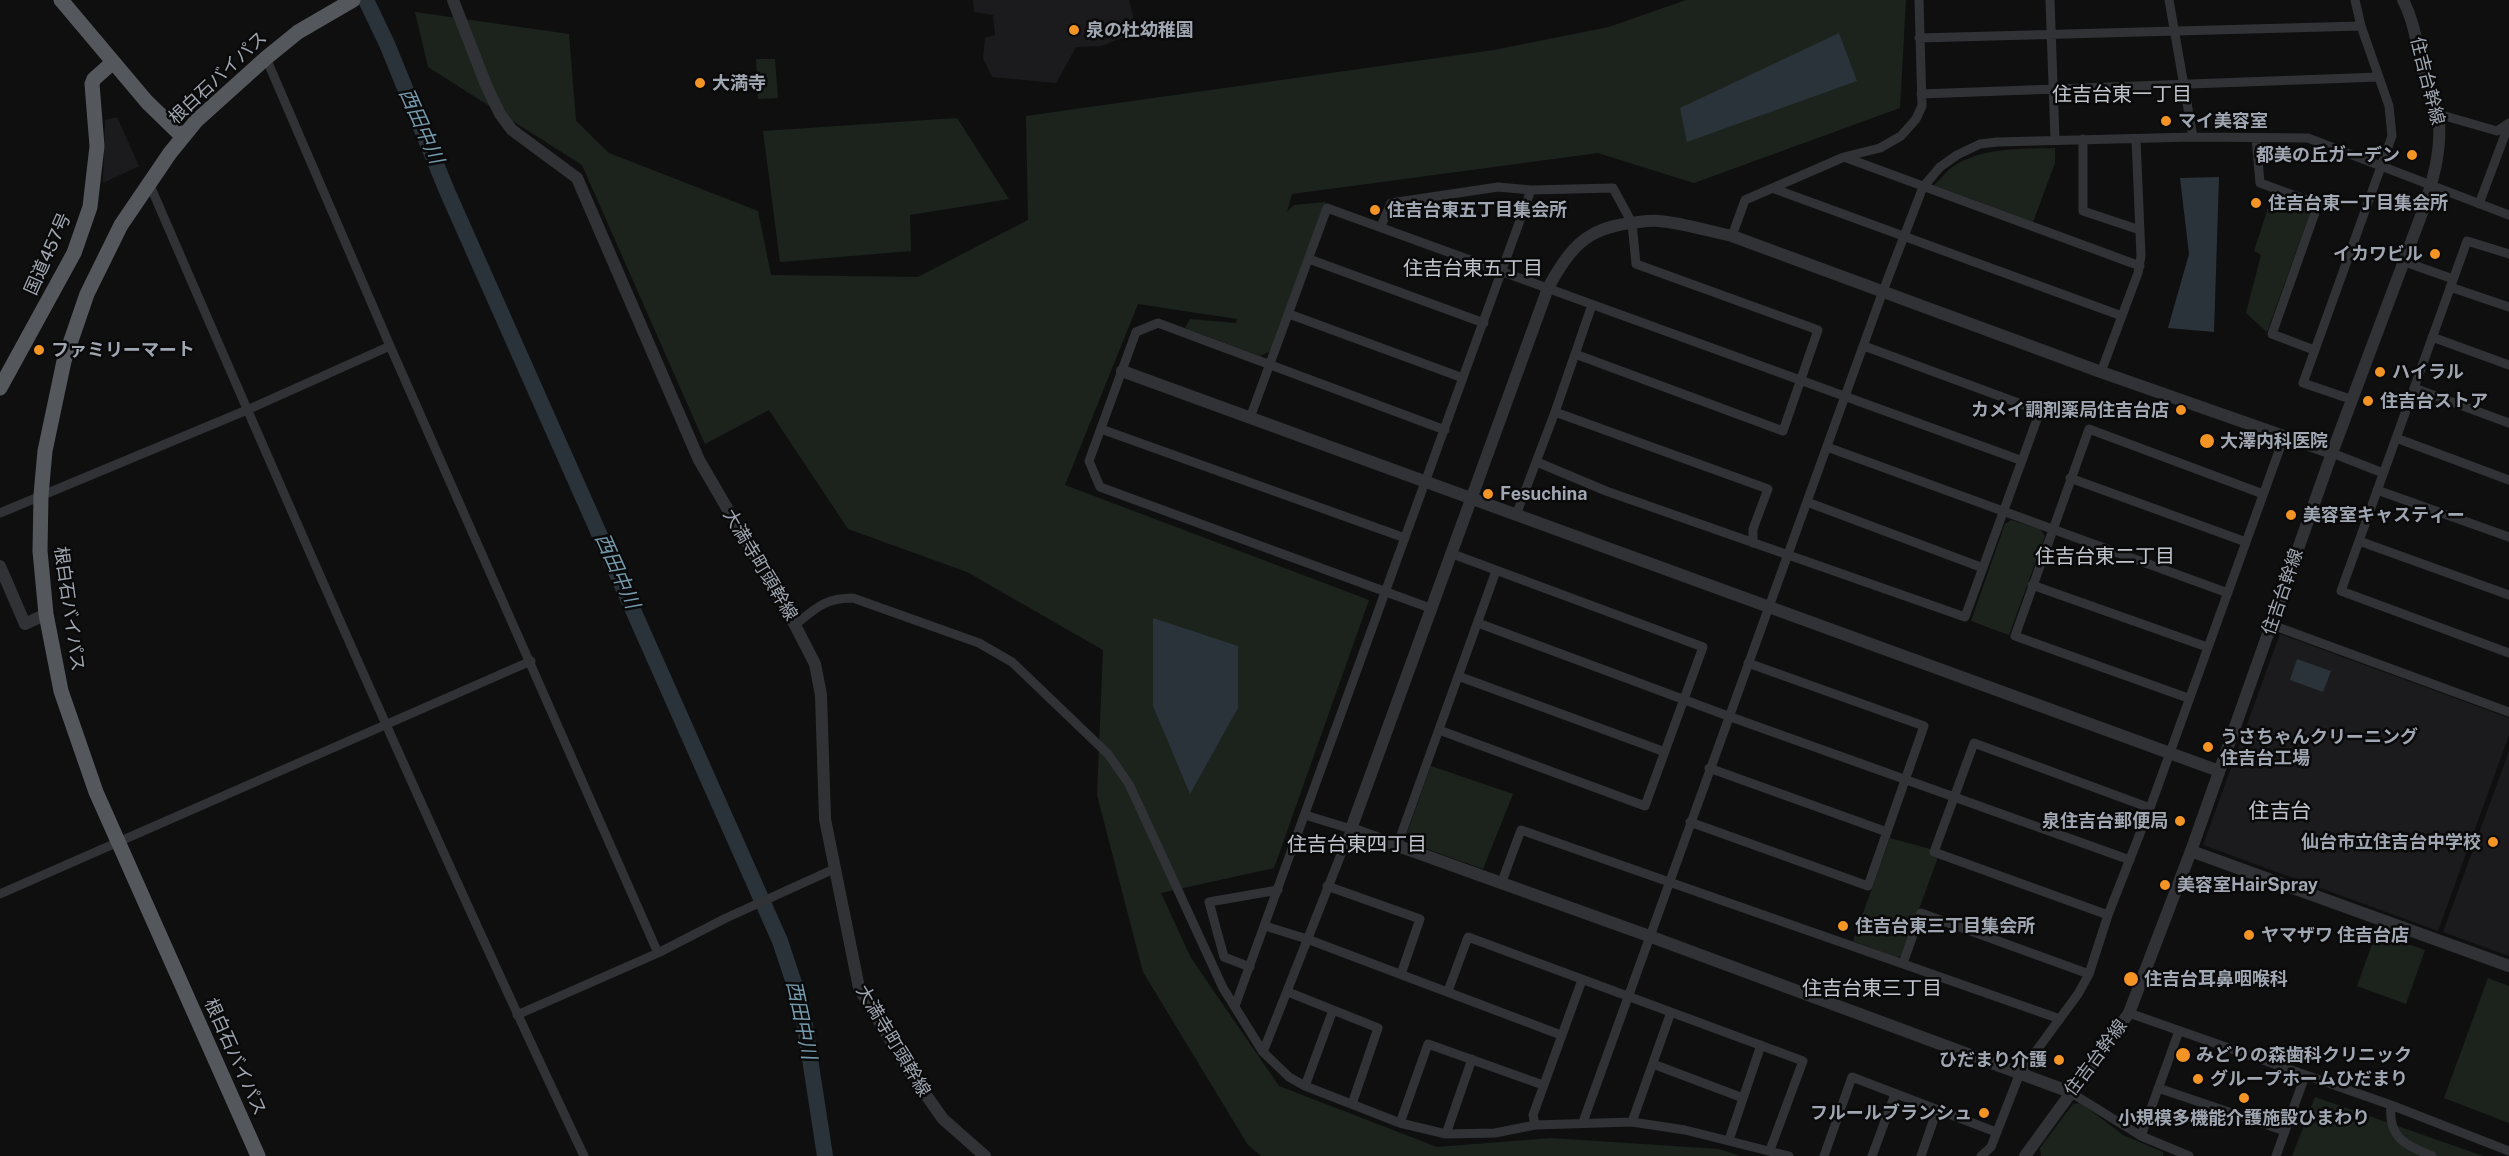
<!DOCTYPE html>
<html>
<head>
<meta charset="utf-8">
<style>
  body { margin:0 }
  canvas { display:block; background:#0f0f10 }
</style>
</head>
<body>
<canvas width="2509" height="1156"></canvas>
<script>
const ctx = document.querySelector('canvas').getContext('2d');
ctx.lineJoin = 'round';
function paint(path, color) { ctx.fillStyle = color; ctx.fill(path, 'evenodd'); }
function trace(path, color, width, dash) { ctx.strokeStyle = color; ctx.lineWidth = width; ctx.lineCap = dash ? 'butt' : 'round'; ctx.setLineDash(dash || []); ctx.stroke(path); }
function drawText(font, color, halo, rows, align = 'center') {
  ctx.font = font + ' "Public Sans","Noto Sans JP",sans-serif'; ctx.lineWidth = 5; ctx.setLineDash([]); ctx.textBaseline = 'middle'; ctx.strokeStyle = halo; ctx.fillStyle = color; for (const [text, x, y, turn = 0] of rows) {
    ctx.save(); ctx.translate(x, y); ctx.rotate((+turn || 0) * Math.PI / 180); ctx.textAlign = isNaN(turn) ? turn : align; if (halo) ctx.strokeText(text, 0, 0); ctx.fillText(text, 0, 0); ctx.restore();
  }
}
paint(new Path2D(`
  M 973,0 L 1129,0 L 1137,32 L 1101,46 L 1076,47 L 1056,83 L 992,77 L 983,58 L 985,38 L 995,35 L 993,15 L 974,12 Z
  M 117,117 L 139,166 L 103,183 L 105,120 Z
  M 2280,634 L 2509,718 L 2509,735 L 2438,931 L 2203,845 Z
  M 2509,751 L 2509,956 L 2443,932 Z`), '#1b1b1d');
paint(new Path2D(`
  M 1686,0 L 1906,0 L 1900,108 L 1694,183 L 1598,153 L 1292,194 L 1287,212 L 1294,205 L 1326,202 L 1271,351 L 1260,356 L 1185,328 L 1190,319 L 1236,323 L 1237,319 L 1138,304 L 1065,485 L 1369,600 L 1274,868 L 1161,893 L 1191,958 L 1279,1086 L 1437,1147 L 1551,1138 L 1719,1149 L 1740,1156 L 1261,1156 L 1248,1145 L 1143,972 L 1097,795 L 1103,650 L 967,572 L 848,529 L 769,410 L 705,444 L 582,165 L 428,67 L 415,12 L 569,34 L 576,121 L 609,153 L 758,211 L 771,275 L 918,277 L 1028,220 L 1026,116 L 1494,50 L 1609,27 Z
  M 756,59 L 775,59 L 778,98 L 758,99 Z
  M 957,118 L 1009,199 L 910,215 L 911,251 L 780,262 L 763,131 Z
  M 2055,148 L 2055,163 L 2033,222 L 1934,185 C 1940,180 1945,173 1951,168 C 1979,147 2022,149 2055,148 Z
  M 2273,193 L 2310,207 L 2310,213 L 2267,332 L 2246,313 L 2261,255 L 2254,251 Z
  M 2011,520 L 2040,529 L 2045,536 L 2009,635 L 1971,621 L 2005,524 Z
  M 1431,766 L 1513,794 L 1483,869 L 1410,843 L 1407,833 Z
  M 1890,838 L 1930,849 L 1931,854 L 1938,857 L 1902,956 L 1896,957 L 1853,941 Z
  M 2376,933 L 2425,950 L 2406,1004 L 2357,986 Z
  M 2488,978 L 2509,986 L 2509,1123 L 2444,1098 Z
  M 2315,1097 L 2483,1156 L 2292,1156 Z
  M 2081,1103 L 2123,1135 L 2163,1152 L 2163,1156 L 2041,1156 L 2040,1148 L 2073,1104 Z`), '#1b231c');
paint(new Path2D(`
  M 1839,33 L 1857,81 L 1687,142 L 1680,108 Z
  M 2219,177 L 2214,332 L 2168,328 L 2189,254 L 2180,178 Z
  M 1153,618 L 1238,646 L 1238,708 L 1190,794 L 1153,706 Z
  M 2297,659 L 2331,671 L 2323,692 L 2290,680 Z`), '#293339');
trace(new Path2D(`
  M 366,0 L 387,44 L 447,191 L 780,941 L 802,1007 L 825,1156`), '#293339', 16);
trace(new Path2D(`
  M 2050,0 L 2055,139
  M 2169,0 L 2193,137
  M 1919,38 L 2361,26
  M 266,58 L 390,346 L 658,953
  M 1921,94 L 2379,77
  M 2438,114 L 2497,131 L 2509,123
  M 2256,138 L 2260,183 L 2318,204 L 2272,334 L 2314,350
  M 2083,139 L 2083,211 L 2140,230
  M 1844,157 L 2140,266
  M 149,183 C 290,509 432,835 584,1156
  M 1772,188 L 2122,316
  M 2479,204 L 2509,124
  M 1381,226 L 1391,203 L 1498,187 L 1531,190 L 1613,188 L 1632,223 L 1636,264 L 1818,330 L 1783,431 L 1575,354
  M 1732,236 L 1745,200 L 1844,157 L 1880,148 L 1901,136 L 1916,119 L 1922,106 L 1919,0
  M 2509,254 L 2467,241 L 2341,591 L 2509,653
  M 1309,259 L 1484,323
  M 2405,262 L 2453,279
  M 2450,287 L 2509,307
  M 1289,314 L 1463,378
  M 2432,337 L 2509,365
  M 2101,372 L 2138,273 L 2141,256 L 2136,139
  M 2414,388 L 2509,423
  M 2353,400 L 2303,383 L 2392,136 L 2389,106 L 2361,26 L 2355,0
  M 1555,412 L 1768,489 L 1753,529 L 1753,543
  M 1250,418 L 1327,208 L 2020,460
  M 1101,429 L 1405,538
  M 2396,438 L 2509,480
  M 1827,447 L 2228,593
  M 2332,453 L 2383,473
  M 1537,462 L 1606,491 L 1965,617 L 2040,411 L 1864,346
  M 2070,478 L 2246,542
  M 2377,490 L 2509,537
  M 1807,502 L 1983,568
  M 0,513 L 247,410 L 390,346
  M 1516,515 L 1555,412 L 1592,305
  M 2359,541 L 2509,595
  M 2032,585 L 2207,647
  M 1430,608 L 1100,487 L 1089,461 L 1136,332 L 1158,323 L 1445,430
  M 1478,623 L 1728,716 L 2130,860
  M 795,625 C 816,608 825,598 853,598 L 979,643 L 1012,662 L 1108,754 L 1129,784 L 1223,988 L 1263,1052 L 1289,1077 L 1305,1086 L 1400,1123 L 1446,1134 L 1495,1133 L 1535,1125 L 1632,1122 L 1685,1130 L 1789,1156
  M 2272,625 L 2509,712
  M 1458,676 L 1665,752
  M 2188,698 L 2015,636 L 2089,429 L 2263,494
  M 1439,730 L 1645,806 L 1703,647 L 1450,553
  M 1709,768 L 1887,832
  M 1690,822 L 1868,886 L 1924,726 L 1748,663
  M 1397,846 L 1496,571
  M 1501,884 L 1521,830 L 2060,1019
  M 1327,886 L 1420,919 L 1401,974
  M 0,894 L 531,661
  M 2108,915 L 1934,852 L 1974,743 L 2150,808
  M 1265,926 L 1307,939 L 1561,1035
  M 1903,963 L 1921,913 L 2089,974
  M 1250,967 L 1224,957 L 1209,902 L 1278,890
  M 1448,991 L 1468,937 L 1803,1061 L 1770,1150
  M 1288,992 L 1378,1028 L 1352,1104
  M 1235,1006 L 1531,190
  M 2129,1013 L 2391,1105 L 2509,1151
  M 517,1015 L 658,953 L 726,918 L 834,869
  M 1263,1052 L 1351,829 L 1305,815
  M 1653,1064 L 1743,1098
  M 1305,1086 L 1333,1010
  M 2158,1088 L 2285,1131
  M 2070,1092 L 2141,1136 L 2189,1156
  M 2391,1105 C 2388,1138 2404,1144 2432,1156
  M 1583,1122 L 1883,291 L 1923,187 L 1940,167 L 1957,155 L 1980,144 L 1997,142 L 2193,137 L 2308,138 L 2509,215
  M 1632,1122 L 1671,1012
  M 1400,1123 L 1428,1044 L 1543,1085
  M 1535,1125 L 1533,1115 L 1582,980
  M 1446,1134 L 1472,1059
  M 2141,1136 L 2179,1031
  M 1729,1140 L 1761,1045
  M 1824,1156 L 1852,1077 L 1996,1132
  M 1872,1156 L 1895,1094
  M 1921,1156 L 1937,1110
  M 1981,1156 L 1991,1147 L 2020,1073 L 2078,994 L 2089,974 L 2108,915 L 2150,808 L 2284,437
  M 2276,1156 L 2305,1076`), '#303235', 9);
trace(new Path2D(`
  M 453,0 L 486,85 L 500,114 L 512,130 L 577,178 L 699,460 L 795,625 L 815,664 L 821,695 L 825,819 L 859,988 L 907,1068 L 943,1119 L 985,1156
  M 1122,371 L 2219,771
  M 0,566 L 25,624 L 46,614
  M 2191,851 L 2509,966
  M 2070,1092 L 1649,936 L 1351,829 L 1548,288 C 1569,249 1586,228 1631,223 C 1640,222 1650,220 1659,221 C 1683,223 1708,231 1732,236 L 2101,372 L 2332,453
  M 2025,1156 L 2129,1013 L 2191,851 L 2332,453 L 2425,205 C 2434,176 2443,145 2438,114 C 2435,99 2427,86 2423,71 C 2417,47 2415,23 2403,0`), '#303235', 12);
trace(new Path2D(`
  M 61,0 L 147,102 L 183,137
  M 0,388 L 74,253 L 90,207 L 97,146 L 92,84 L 94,79 L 112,63
  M 258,1156 L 96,792 L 61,691 L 46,614 L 40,551 L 41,495 L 45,451 L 64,361 L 87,294 L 121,225 L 170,153 L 196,121 L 266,58 L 298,32 L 353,0`), '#54585d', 15);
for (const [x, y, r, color] of [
  [1074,30,6,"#f39424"],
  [700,83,6,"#f39424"],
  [2166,121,6,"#f39424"],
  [2412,155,6,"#f39424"],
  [2256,203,6,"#f39424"],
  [1375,210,6,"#f39424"],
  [2435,254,6,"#f39424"],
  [39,350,6,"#f39424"],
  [2380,372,6,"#f39424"],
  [2368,401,6,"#f39424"],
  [2181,410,6,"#f39424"],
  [2207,441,8,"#f39424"],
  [1488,494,6,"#f39424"],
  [2291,515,6,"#f39424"],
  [2208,747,6,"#f39424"],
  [2180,821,6,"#f39424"],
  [2493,842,6,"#f39424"],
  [2165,885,6,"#f39424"],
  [1843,926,6,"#f39424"],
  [2249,935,6,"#f39424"],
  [2131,979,8,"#f39424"],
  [2183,1055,8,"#f39424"],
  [2059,1060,6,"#f39424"],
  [2198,1079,6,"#f39424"],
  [2244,1098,6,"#f39424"],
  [1984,1113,6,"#f39424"]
]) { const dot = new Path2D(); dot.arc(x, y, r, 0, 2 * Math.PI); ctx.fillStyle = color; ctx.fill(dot); trace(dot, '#0a0a0b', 2); }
drawText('bold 18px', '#a0a7b2', '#0a0a0b', [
  ["泉の杜幼稚園",1086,30],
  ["大満寺",712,83],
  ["マイ美容室",2178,121],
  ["都美の丘ガーデン",2400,155,"right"],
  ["住吉台東一丁目集会所",2268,203],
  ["住吉台東五丁目集会所",1387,210],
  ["イカワビル",2423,254,"right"],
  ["ファミリーマート",51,350],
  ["ハイラル",2392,372],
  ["住吉台ストア",2380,401],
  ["カメイ調剤薬局住吉台店",2169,410,"right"],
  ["大澤内科医院",2220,441],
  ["Fesuchina",1500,494],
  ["美容室キャスティー",2303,515],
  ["うさちゃんクリーニング",2220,737],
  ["住吉台工場",2220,758],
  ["泉住吉台郵便局",2168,821,"right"],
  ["仙台市立住吉台中学校",2481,842,"right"],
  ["美容室HairSpray",2177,885],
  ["住吉台東三丁目集会所",1855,926],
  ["ヤマザワ 住吉台店",2261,935],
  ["住吉台耳鼻咽喉科",2144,979],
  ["みどりの森歯科クリニック",2196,1055],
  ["ひだまり介護",2047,1060,"right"],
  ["グループホームひだまり",2210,1079],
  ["フルールブランシュ",1972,1113,"right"],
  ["小規模多機能介護施設ひまわり",2244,1118,"center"]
], 'left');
drawText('18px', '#a0a7b2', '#0a0a0b', [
  ["根白石バイパス",218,78,-43],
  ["住吉台幹線",2427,81,76],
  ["国道457号",48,254,-66],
  ["大満寺町頭幹線",760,565,59],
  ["住吉台幹線",2283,592,-71],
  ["根白石バイパス",69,609,82],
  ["大満寺町頭幹線",893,1041,59],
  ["根白石バイパス",235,1057,66],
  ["住吉台幹線",2096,1058,-53]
]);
drawText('20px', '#c1c6ce', '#0a0a0b', [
  ["住吉台東一丁目",2122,95],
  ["住吉台東五丁目",1473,269],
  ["住吉台東二丁目",2105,557],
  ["住吉台東四丁目",1357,845],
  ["住吉台東三丁目",1872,989]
]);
drawText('italic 20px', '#759bae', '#0a0a0b', [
  ["西田中川",421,126,66],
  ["西田中川",617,571,66],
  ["西田中川",801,1020,78]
]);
drawText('21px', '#c1c6ce', '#0a0a0b', [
  ["住吉台",2280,812]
]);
</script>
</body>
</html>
